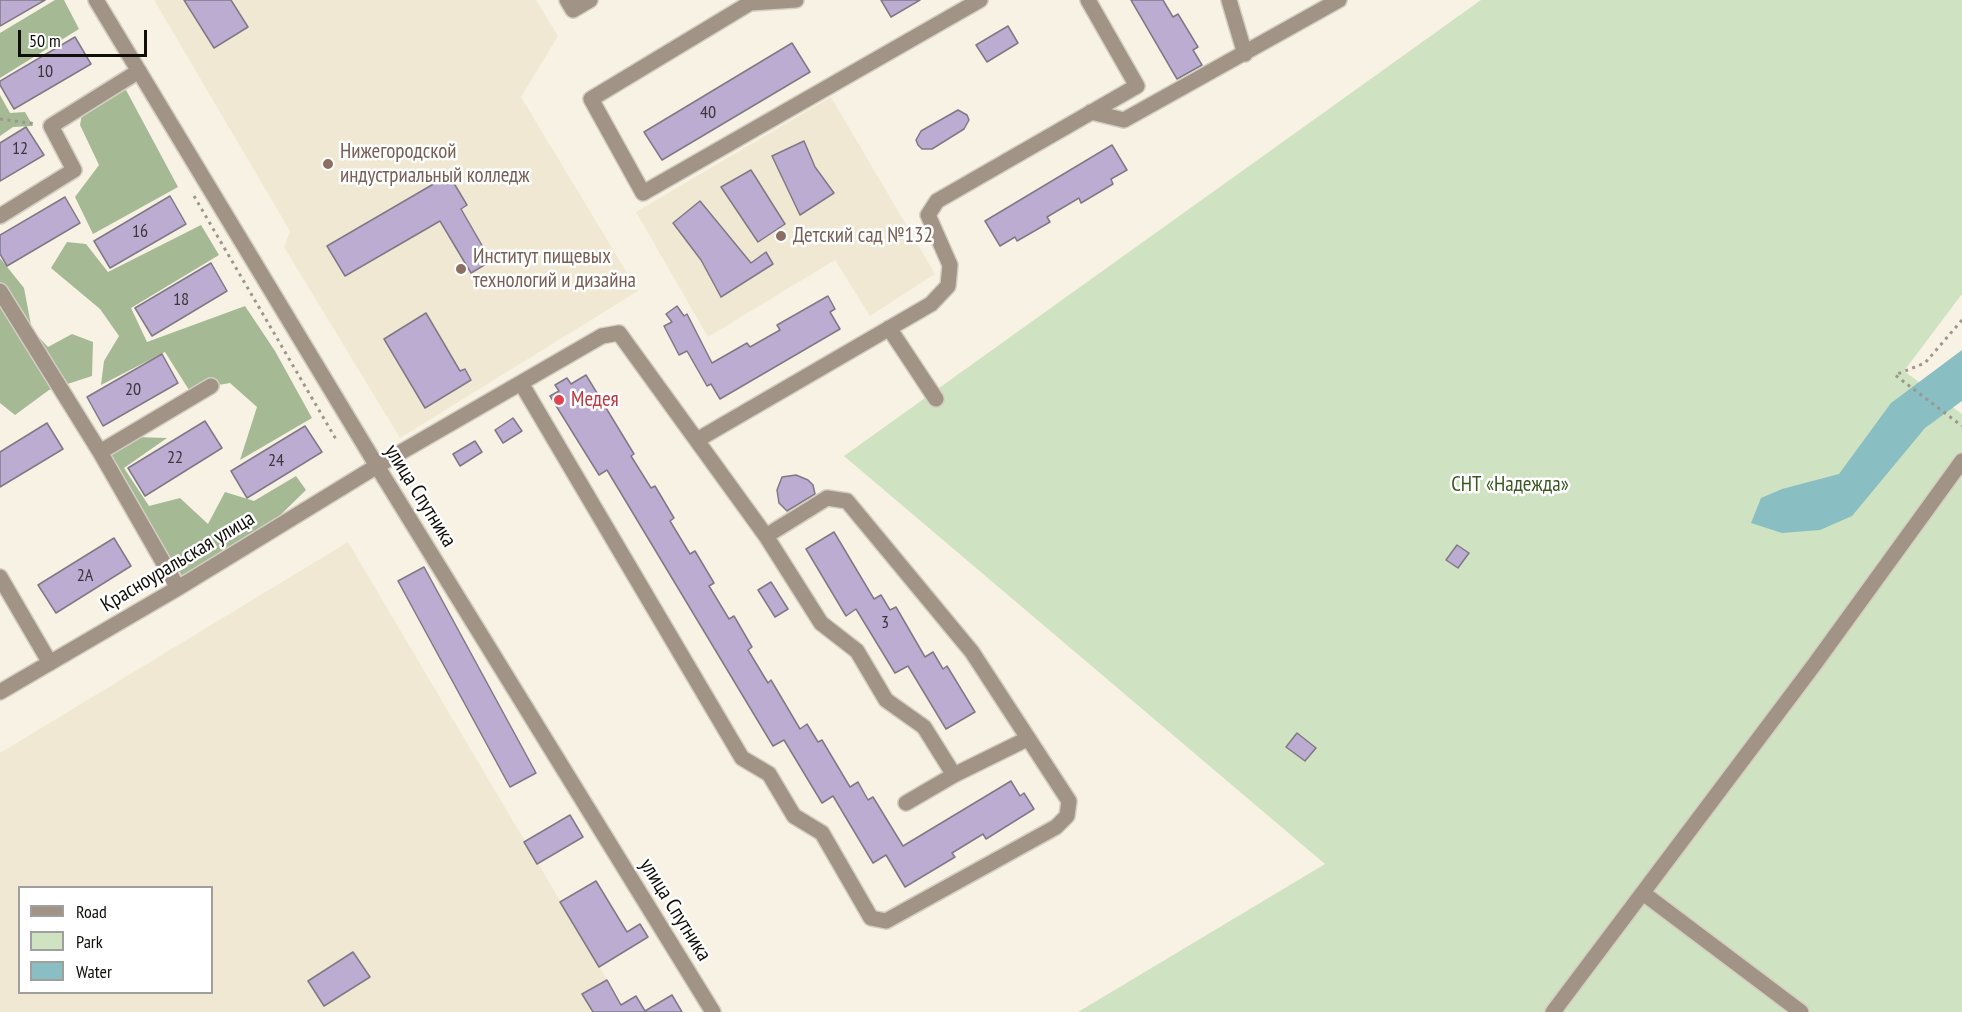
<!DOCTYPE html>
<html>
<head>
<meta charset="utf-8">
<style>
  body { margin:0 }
  #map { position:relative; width:1962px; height:1012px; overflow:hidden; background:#f8f2e4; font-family:"PT Sans Narrow",sans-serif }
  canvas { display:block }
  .legend { position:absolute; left:18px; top:886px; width:195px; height:108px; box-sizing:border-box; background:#fff; border:2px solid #9f9f9d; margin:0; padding:8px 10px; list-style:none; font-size:18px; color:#100e09 }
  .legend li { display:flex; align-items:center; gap:12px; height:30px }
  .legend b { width:30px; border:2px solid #9f9f9d }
  .scale { position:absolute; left:18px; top:30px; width:129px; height:27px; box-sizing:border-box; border:3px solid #100e09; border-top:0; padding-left:8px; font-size:18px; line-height:21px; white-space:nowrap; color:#100e09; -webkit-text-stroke:4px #fff; paint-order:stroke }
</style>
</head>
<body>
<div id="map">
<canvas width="1962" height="1012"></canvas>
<ul class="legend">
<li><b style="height:8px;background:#a19386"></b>Road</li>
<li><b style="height:16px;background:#cfe2c1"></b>Park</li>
<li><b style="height:16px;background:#89bec2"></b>Water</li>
</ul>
<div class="scale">50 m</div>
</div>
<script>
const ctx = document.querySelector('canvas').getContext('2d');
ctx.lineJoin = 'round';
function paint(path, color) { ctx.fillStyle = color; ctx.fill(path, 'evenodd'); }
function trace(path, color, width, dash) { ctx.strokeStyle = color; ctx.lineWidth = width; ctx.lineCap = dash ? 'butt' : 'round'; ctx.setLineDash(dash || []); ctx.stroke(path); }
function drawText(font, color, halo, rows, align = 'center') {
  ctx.font = font + ' "PT Sans Narrow",sans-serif'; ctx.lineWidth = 5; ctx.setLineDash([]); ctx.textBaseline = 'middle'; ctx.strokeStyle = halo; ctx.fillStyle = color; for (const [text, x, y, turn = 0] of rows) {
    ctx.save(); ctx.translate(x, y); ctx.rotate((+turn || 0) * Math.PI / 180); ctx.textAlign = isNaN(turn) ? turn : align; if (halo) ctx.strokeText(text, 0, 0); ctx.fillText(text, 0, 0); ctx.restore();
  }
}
paint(new Path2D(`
  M 154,0 L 536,0 L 558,36 L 521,97 L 638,291 L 400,438 L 284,247 L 290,231 Z
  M 831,97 L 935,274 L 870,316 L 835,260 L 708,337 L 636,212 Z
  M 348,542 L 607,980 L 583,994 L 593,1012 L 0,1012 L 0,753 ZM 20,888 L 212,888 L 212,992 L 20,992 Z`), '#f0e8d2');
paint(new Path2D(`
  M 1481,0 L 1962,0 L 1962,294 L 1904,371 L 1962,414 L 1962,1012 L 1078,1012 L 1325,864 L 844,456 Z`), '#cfe2c1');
paint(new Path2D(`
  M 55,0 L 64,0 L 79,29 L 0,78 L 0,33 Z
  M 126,90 L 178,187 L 93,234 L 75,197 L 99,165 L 80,125 L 84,104 Z
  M 0,95 L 10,113 L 25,112 L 33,126 L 13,127 L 0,136 Z
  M 201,225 L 219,255 L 131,308 L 147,342 L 245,306 L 275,351 L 312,418 L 240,460 L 257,407 L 230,383 L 189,390 L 165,352 L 101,385 L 104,361 L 119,336 L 100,309 L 51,268 L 67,242 L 86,244 L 108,272 Z
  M 0,258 L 24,288 L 32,330 L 48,347 L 72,334 L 93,342 L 92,376 L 49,390 L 15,415 L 0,403 Z
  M 136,437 L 167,438 L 124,468 L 149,506 L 180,498 L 208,524 L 225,492 L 254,501 L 296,476 L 306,490 L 262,533 L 182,576 L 108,458 Z`), '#a4b994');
paint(new Path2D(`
  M 1962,350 L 1962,401 L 1925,428 L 1852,516 L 1820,530 L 1782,533 L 1751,523 L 1761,498 L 1782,489 L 1839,474 L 1891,403 Z`), '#89bec2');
const building = new Path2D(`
  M 0,0 L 45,0 L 0,26 Z
  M 184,0 L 231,0 L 248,27 L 214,48 Z
  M 881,0 L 920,0 L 891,17 Z
  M 1131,0 L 1163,0 L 1173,17 L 1178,14 L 1198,47 L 1193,50 L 1202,65 L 1177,79 Z
  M 1008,26 L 1018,43 L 987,62 L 976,45 Z
  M 75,37 L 91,64 L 14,109 L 0,85 L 0,81 Z
  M 792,43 L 810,72 L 662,160 L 644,132 Z
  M 958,110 L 967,115 L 969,120 L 964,129 L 932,149 L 922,149 L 918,145 L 916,140 L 921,131 Z
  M 26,127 L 44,155 L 0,181 L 0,143 Z
  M 804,141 L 815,167 L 834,193 L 800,215 L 772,156 Z
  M 1112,145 L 1127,170 L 1111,179 L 1113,184 L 1081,203 L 1079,198 L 1047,217 L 1050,222 L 1017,241 L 1015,237 L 1000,246 L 985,221 Z
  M 751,170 L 785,224 L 758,242 L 721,187 Z
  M 449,175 L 467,205 L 461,209 L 491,261 L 471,273 L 440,221 L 345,276 L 327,246 Z
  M 170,196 L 186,224 L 110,268 L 94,241 Z
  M 65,197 L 80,223 L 7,266 L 0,254 L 0,235 Z
  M 700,201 L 751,263 L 766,252 L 773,264 L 721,297 L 701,260 L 673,223 Z
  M 211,263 L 227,291 L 152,336 L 135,308 Z
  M 828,296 L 835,309 L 830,312 L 840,329 L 720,399 L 711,384 L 707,386 L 687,351 L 679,355 L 664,326 L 672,322 L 666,314 L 677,306 L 684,316 L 687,314 L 712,363 L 747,343 L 750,347 L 780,330 L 777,325 Z
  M 426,313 L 460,371 L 465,369 L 471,380 L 425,408 L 384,339 Z
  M 162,354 L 178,383 L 103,426 L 87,397 Z
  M 586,375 L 634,454 L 631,456 L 651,488 L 655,486 L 674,518 L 670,521 L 690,554 L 695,551 L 714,583 L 709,586 L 729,619 L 734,616 L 752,647 L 748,650 L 768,683 L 771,680 L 800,729 L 807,724 L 818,742 L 822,740 L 850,787 L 858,782 L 868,800 L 873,797 L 903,846 L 1011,781 L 1020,796 L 1024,793 L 1034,809 L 986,839 L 983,834 L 952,853 L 955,857 L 905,887 L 886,855 L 873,863 L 833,796 L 822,803 L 784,740 L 773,746 L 607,470 L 599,475 L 550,396 L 559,391 L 555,385 L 567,378 L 571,384 Z
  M 513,418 L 522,431 L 503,443 L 495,430 Z
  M 205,421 L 222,448 L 145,496 L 128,468 Z
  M 47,423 L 63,449 L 0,487 L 0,452 Z
  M 305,426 L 322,452 L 247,498 L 231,471 Z
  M 475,441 L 482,452 L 460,466 L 453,454 Z
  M 796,475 L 808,480 L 813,485 L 815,494 L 787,511 L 779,503 L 777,490 L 782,477 Z
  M 834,532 L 874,599 L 881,595 L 890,610 L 896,607 L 925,657 L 933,652 L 943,669 L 947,666 L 975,712 L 946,729 L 908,666 L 895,673 L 856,609 L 846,616 L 806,549 Z
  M 114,538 L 131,566 L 56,613 L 38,585 Z
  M 1457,545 L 1469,553 L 1458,568 L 1446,560 Z
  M 424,567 L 536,773 L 510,787 L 398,581 Z
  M 771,582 L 788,609 L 775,617 L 758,590 Z
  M 1297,733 L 1316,748 L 1305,761 L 1286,747 Z
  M 570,815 L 583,837 L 537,864 L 524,842 Z
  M 596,881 L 627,932 L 640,924 L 648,937 L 599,967 L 560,902 Z
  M 353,952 L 370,977 L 324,1006 L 308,981 Z
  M 607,980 L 621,1005 L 636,996 L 645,1011 L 672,995 L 682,1012 L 593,1012 L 582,994 Z`);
paint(building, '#bcacd1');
trace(building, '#7f7986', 1.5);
const minor = new Path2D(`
  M 96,0 L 377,466 L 713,1012
  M 567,0 L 573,10 L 590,0
  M 796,0 L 750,3 L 591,99 L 643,193 L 980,0
  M 1229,0 L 1245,54
  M 1091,112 L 1124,120 L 1339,0
  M 0,216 L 74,170 L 51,126 L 139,71
  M 0,291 L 100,452 L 178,588
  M 889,328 L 936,399
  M 521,383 L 742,758 L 769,774 L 794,816 L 822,833 L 871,918 L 886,921 L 1056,827 L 1067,816 L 1069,801 L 972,652 L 847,501 L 827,498 L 766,536
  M 697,440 L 931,304 L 948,286 L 950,265 L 928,215 L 937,201 L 1137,86 L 1088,0
  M 100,452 L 211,386
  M 0,577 L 50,663
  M 0,692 L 178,588 L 377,466 L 602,336 L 619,333 L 766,536 L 821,623 L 857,651 L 886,700 L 924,727 L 954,775
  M 906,803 L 954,775 L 1027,739
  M 1643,893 L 1801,1012
  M 1553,1012 L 1814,665 L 1962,461`);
trace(minor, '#d3cec1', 18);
trace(new Path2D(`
  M 0,119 L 37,124
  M 194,196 L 337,441
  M 1962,320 L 1925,363 L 1895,375 L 1962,426`), '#9b978d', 3, [3, 4.5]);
trace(minor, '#a19386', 15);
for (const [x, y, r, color] of [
  [328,164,6,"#8d6e63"],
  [781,236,6,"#8d6e63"],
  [461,269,6,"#8d6e63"],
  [559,400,6,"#e0444e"]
]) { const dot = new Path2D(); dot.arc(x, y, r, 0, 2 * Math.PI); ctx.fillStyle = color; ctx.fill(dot); trace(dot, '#fff', 2); }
drawText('18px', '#3b363b', null, [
  ["10",45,72],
  ["40",708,113],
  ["12",20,149],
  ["16",140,232],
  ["18",181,300],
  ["20",133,390],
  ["22",175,458],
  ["24",276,461],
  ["2А",85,576],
  ["3",885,623]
]);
drawText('21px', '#785e54', '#fff', [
  ["Нижегородской",340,152],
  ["индустриальный колледж",340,176],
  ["Детский сад №132",793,236],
  ["Институт пищевых",473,257],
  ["технологий и дизайна",473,281]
], 'left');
drawText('21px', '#be3a42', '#fff', [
  ["Медея",571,400]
], 'left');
drawText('21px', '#3c5722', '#fff', [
  ["СНТ «Надежда»",1510,485]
]);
drawText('21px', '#100e09', '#fff', [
  ["улица Спутника",420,496,58],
  ["Красноуральская улица",178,562,-31],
  ["улица Спутника",675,910,58]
]);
</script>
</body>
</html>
